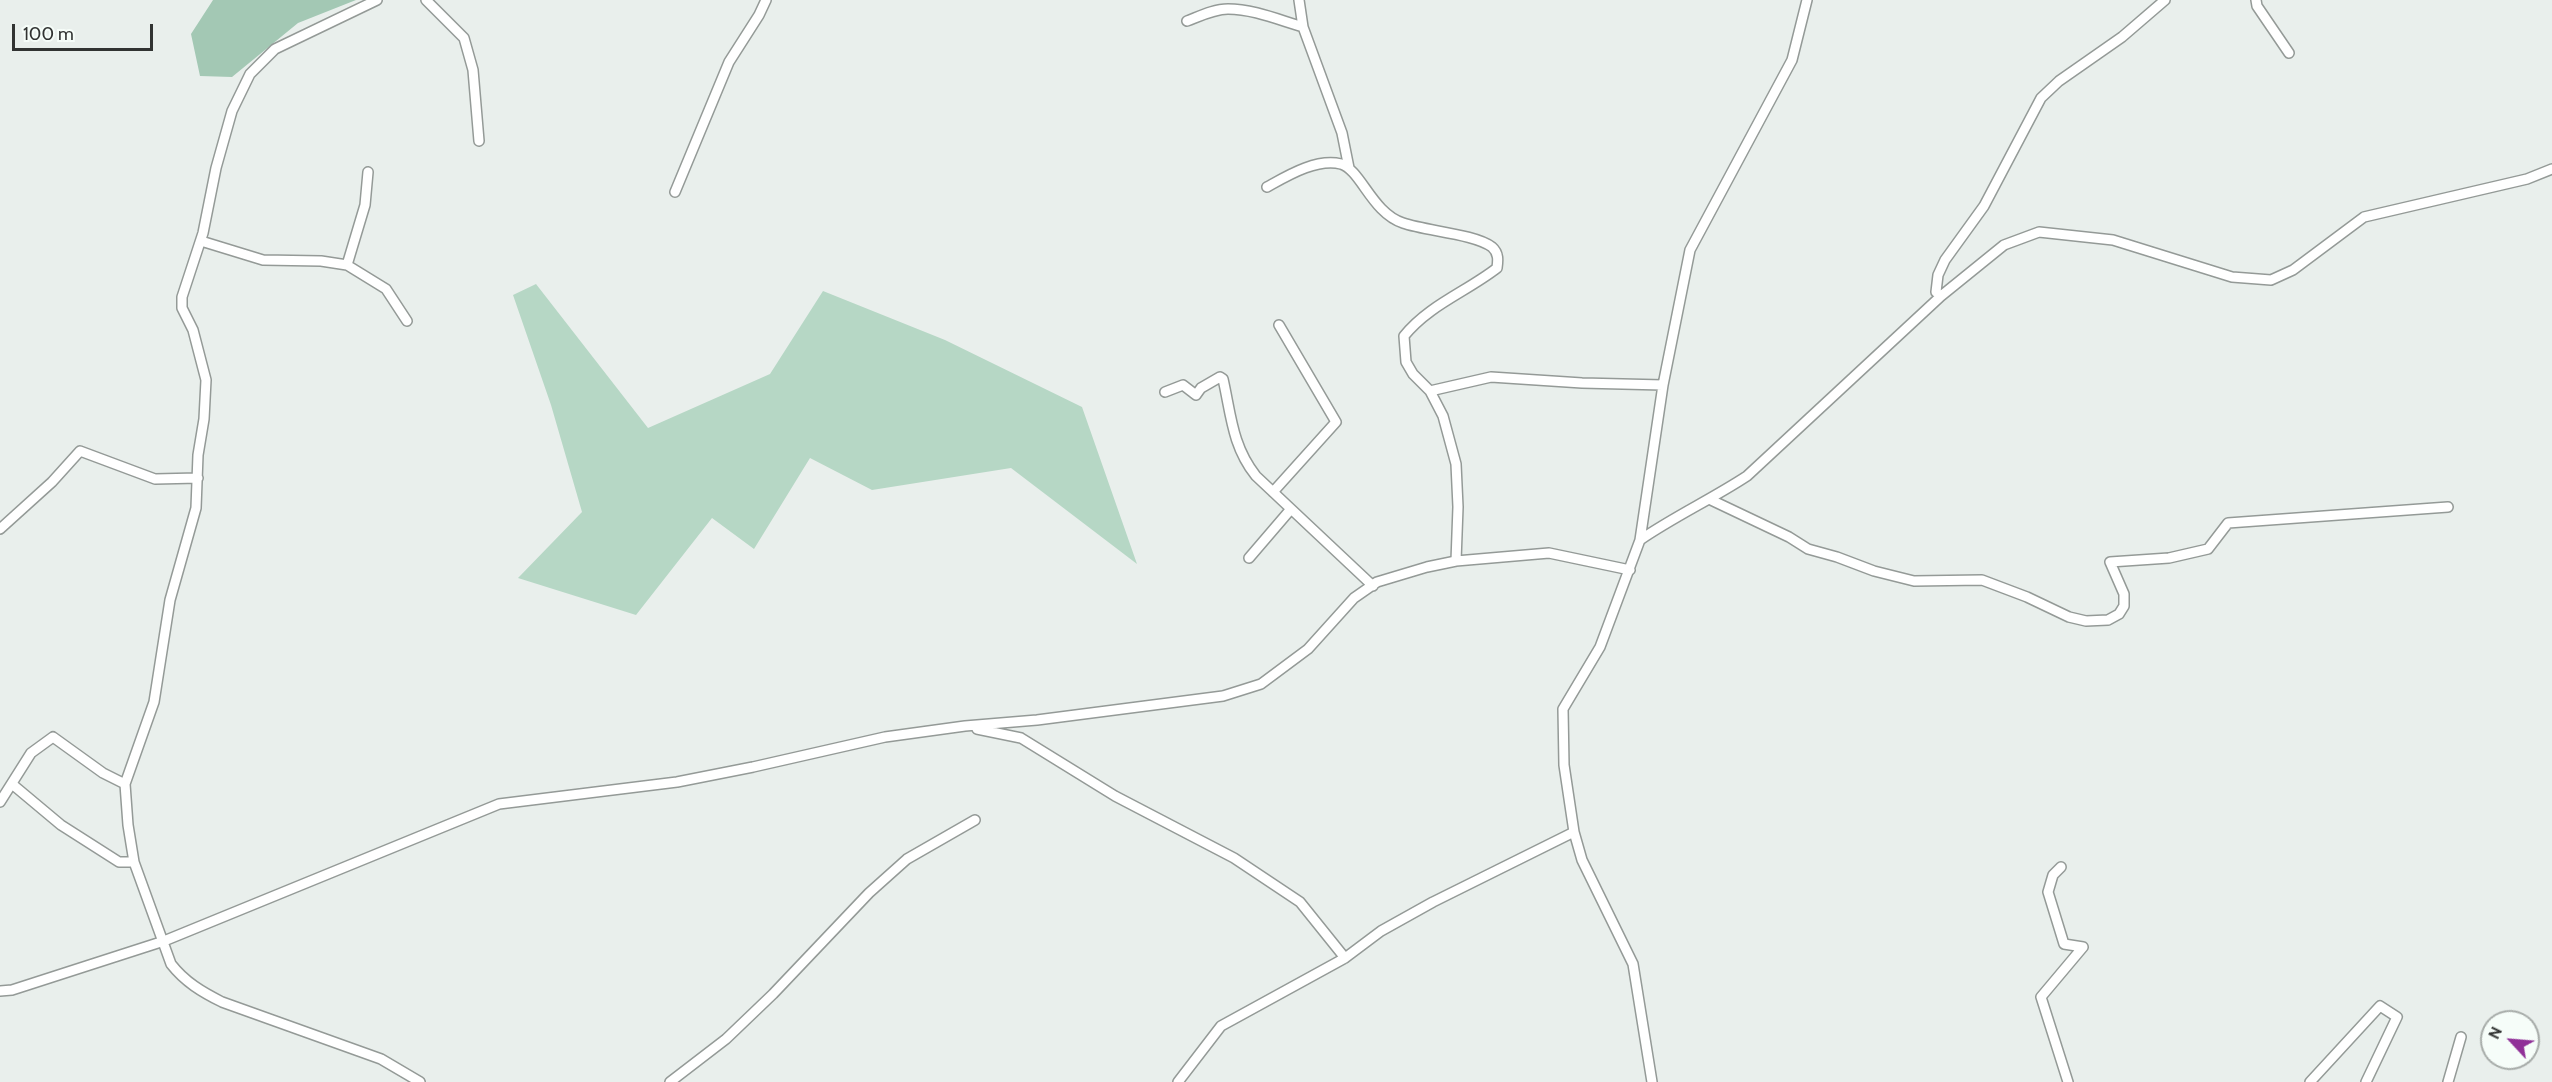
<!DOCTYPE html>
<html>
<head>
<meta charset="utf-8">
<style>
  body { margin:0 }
  #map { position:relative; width:2552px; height:1082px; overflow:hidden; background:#e9efec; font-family:Cabin,sans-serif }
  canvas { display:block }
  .north { position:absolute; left:2480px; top:1010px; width:60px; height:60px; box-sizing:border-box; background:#f6fdf9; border:2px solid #a7aca9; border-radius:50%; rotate:296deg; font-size:16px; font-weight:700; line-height:24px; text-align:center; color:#313332 }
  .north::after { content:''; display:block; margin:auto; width:21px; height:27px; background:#903098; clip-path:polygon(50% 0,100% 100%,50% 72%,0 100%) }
  .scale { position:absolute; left:12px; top:24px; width:141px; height:27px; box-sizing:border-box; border:3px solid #313332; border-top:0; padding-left:8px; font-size:18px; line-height:21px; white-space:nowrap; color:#313332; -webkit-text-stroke:4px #f6fdf9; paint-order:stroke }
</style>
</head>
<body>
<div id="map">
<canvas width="2552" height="1082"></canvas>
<div class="north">N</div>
<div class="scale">100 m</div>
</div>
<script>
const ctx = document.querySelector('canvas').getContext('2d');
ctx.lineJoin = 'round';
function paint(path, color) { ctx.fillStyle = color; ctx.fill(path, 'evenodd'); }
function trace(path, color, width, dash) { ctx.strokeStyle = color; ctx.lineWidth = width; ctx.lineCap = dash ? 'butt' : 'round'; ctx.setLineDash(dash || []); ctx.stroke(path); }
paint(new Path2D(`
  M 536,284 L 648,428 L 770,374 L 823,291 L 945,340 L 1082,407 L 1137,564 L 1011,468 L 872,490 L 810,458 L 754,549 L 712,518 L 636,615 L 518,578 L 582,512 L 551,405 L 513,295 Z`), '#b6d7c5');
paint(new Path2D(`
  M 213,0 L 356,0 L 298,23 L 232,77 L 200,76 L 191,34 Z`), '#a3c8b4');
const minor = new Path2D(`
  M 377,0 L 275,49 L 250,74 L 232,111 L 216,168 L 203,233 L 182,297 L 182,308 L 193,330 L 206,380 L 204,419 L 198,455 L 196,508 L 170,600 L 154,702 L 125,784 L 128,825 L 134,862 L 171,964 C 185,982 202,992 222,1002 L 381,1059 L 420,1082
  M 426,0 L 464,38 L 473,70 L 479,141
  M 1299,0 L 1303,27 L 1342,133 L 1349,168
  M 2256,0 L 2257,6 L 2289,53
  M 1187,21 C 1200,16 1214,9 1228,9 C 1253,9 1279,20 1303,27
  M 1267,187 C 1287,176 1316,158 1341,164 C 1361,170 1372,213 1403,223 C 1426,231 1475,234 1492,247 C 1499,253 1498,261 1497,268 C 1466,292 1429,305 1404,336 L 1406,362 L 1413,374 L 1430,391 L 1443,416 L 1456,464 L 1458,507 L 1456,561
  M 675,192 L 729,62 L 759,15 L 766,0
  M 201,241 L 263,260 L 321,261 L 347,265 L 386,289 L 407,321
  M 347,265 L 365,205 L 368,172
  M 1941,296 L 1936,292 L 1938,275 L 1945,260 L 1984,206 L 2041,98 L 2059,81 L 2122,37 L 2165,0
  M 1430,391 L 1491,377 L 1582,383 L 1663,385
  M 1165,392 L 1183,385 L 1196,395 L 1201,388 L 1220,377 L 1223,379 C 1231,414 1232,446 1256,476 L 1373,586
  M 1273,492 L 1336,422 L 1279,325
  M 1709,499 L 1789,537 L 1808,549 L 1837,557 L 1874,571 L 1914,581 L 1982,580 L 2027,597 L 2069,617 L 2086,621 L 2108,620 L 2119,614 L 2124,606 L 2124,594 L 2110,562 L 2169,558 L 2208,549 L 2228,523 L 2448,507
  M 0,529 L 52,482 L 80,451 L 155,479 L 198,478
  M 1640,540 C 1675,516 1712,499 1747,476 L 1941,296 L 2004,245 L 2039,232 L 2113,240 L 2232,277 L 2271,280 L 2293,270 L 2364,217 L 2527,179 L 2552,169
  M 1249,558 L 1291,509
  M 977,729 L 1021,738 L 1115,796 L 1234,858 L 1300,902 L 1345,958
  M 12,784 L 61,825 L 119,862 L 134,862
  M 0,802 L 31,753 L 53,737 L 103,773 L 125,784
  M 2061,867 L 2053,875 L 2048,892 L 2064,944 L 2083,947 L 2041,997 L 2068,1082
  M 0,991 L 12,990 L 164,941 L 499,804 L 677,782 L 753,767 L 885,737 L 965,726 L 1037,720 L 1223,696 L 1261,684 L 1308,649 L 1354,598 L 1377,582 L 1427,567 L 1456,561 L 1549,553 L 1630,570
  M 670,1082 L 726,1039 L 773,994 L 869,893 L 907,859 L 975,820
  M 1178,1082 L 1221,1026 L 1345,958 L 1381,931 L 1433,902 L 1574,832
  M 1652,1082 L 1633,964 L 1582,860 L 1574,832 L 1564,765 L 1563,709 L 1600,647 L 1640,540 L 1663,385 L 1690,250 L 1792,60 L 1807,0
  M 2310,1082 L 2380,1006 L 2397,1017 L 2366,1082
  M 2448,1082 L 2461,1037`);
trace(minor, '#949a97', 12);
trace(minor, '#fff', 9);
</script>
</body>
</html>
